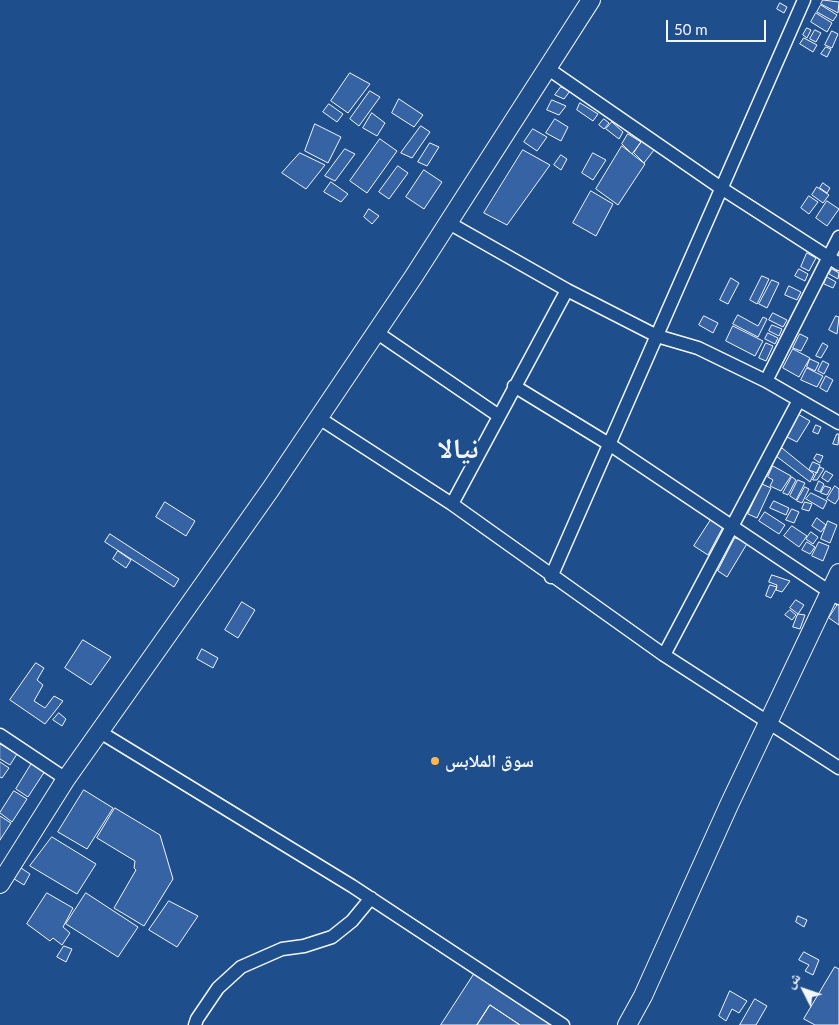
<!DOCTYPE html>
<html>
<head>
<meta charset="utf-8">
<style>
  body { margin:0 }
  #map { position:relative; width:839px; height:1025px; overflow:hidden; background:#1f4e8c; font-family:Lato,"Noto Naskh Arabic",sans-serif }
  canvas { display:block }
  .north { position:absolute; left:779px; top:965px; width:50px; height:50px; -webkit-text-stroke:4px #1f4e8c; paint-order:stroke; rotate:311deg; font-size:14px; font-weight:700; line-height:20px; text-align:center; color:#f2f6ff }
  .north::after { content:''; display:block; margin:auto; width:18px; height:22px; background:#f2f6ff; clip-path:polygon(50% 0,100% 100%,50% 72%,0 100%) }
  .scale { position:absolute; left:666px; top:20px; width:100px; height:22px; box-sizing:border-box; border:2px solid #f2f6ff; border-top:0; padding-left:6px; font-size:15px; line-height:18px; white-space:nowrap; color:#f2f6ff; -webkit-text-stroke:4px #1f4e8c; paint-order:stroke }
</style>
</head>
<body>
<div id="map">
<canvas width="839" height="1025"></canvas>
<div class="north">ش</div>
<div class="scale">50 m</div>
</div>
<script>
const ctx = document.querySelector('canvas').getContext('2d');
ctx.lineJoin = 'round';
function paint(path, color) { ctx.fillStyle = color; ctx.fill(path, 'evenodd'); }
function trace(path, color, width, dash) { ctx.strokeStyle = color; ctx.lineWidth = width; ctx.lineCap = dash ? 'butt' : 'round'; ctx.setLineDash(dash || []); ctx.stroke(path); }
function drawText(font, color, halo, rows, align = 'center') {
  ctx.font = font + ' Lato,"Noto Naskh Arabic",sans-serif'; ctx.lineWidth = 4; ctx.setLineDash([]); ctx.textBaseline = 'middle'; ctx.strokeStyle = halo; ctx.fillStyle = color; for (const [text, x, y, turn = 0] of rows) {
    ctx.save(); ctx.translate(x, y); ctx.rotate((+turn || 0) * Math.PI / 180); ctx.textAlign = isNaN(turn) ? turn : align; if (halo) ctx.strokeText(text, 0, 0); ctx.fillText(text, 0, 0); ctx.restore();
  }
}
const building = new Path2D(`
  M 823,0 L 839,2 L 838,13 L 821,4 Z
  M 780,3 L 787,7 L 784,13 L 777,9 Z
  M 821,5 L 837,15 L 833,21 L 817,12 Z
  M 816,13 L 832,23 L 827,32 L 811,22 Z
  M 807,28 L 811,30 L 807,38 L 803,35 Z
  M 815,30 L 821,33 L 816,42 L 810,39 Z
  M 832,31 L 838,34 L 832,48 L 825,45 Z
  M 804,38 L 817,45 L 813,52 L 800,44 Z
  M 826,47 L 831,49 L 827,57 L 821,54 Z
  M 350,73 L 370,84 L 348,113 L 331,101 Z
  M 561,87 L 570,91 L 564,99 L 555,95 Z
  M 370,91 L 380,97 L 359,126 L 350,119 Z
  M 399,99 L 423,115 L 414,127 L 392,113 Z
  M 552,100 L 566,106 L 559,115 L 547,110 Z
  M 580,103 L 598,114 L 593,121 L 577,110 Z
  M 329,104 L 343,114 L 337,122 L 323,112 Z
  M 372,113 L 385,123 L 377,136 L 363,128 Z
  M 555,119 L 568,127 L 561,141 L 546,133 Z
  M 604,119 L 609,123 L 604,129 L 599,125 Z
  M 612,122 L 623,132 L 619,139 L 606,129 Z
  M 315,124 L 341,137 L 328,163 L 305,151 Z
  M 421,126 L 430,132 L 412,158 L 401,153 Z
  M 533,129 L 547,137 L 537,151 L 524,142 Z
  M 628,134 L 641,142 L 632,154 L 622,144 Z
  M 644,138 L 657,146 L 644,163 L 634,153 Z
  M 380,139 L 397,151 L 367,193 L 350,181 Z
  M 430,143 L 439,147 L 427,166 L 418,162 Z
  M 622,146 L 645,164 L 618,205 L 596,189 Z
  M 345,149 L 355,154 L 335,181 L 325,176 Z
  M 523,150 L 550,165 L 507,225 L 484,213 Z
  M 300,153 L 325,165 L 306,189 L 282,173 Z
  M 593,153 L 606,160 L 593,180 L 582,173 Z
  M 561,155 L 567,159 L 561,170 L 554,165 Z
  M 398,166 L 408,173 L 389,199 L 379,192 Z
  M 424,170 L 442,182 L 424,209 L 406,197 Z
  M 331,182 L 348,194 L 341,202 L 324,192 Z
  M 823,183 L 830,188 L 827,193 L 820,188 Z
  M 817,187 L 829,195 L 823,203 L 812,195 Z
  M 591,191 L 613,204 L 596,236 L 573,223 Z
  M 809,196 L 818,202 L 809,214 L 801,208 Z
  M 827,201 L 839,209 L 827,226 L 816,218 Z
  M 369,209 L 379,216 L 372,224 L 364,217 Z
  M 807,253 L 816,258 L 809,271 L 801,267 Z
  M 799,269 L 808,274 L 805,281 L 795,276 Z
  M 832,269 L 839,273 L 838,279 L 829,274 Z
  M 762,276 L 769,279 L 757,304 L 750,300 Z
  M 827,277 L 836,282 L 833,288 L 824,284 Z
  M 731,278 L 739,283 L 728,304 L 720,300 Z
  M 772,280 L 779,283 L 767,308 L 759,304 Z
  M 789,286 L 801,292 L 797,300 L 785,295 Z
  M 773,313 L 787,320 L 783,327 L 769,320 Z
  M 738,315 L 758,326 L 763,317 L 767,319 L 758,337 L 733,324 Z
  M 704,316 L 718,323 L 713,333 L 699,325 Z
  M 836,316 L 839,317 L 837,334 L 829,330 Z
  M 772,325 L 782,329 L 779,336 L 769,331 Z
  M 733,326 L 763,341 L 755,356 L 726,341 Z
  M 768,333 L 778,338 L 775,344 L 765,339 Z
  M 800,334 L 808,338 L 801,351 L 793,348 Z
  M 766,343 L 773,346 L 766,361 L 759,358 Z
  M 823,343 L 828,346 L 821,358 L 816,356 Z
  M 793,349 L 810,358 L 799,377 L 783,368 Z
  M 810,359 L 819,363 L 815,371 L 807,367 Z
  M 823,361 L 829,364 L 824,374 L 818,371 Z
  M 807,368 L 823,376 L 817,387 L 801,380 Z
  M 826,376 L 833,380 L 827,392 L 820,388 Z
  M 798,414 L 810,421 L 797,442 L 787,437 Z
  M 816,425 L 821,427 L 818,434 L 813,432 Z
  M 837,434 L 839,434 L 838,445 L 833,444 Z
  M 782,448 L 814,474 L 810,482 L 776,456 Z
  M 817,454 L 823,456 L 820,463 L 814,459 Z
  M 813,462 L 820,465 L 817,473 L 809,470 Z
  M 773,466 L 791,476 L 781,491 L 770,486 L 773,480 L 768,477 Z
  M 820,467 L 824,469 L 817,480 L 813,480 Z
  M 826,471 L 833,475 L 828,482 L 822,478 Z
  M 792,477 L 796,480 L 788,495 L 783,493 Z
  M 798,480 L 805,483 L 796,500 L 790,496 Z
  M 819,481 L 824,484 L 820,492 L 815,490 Z
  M 762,484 L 771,488 L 757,518 L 748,514 Z
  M 825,486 L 831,488 L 827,495 L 821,493 Z
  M 835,486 L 839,489 L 839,498 L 835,504 L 827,499 Z
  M 805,487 L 809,489 L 802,503 L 797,501 Z
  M 811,493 L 827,501 L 823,509 L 806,499 Z
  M 774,501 L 789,508 L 786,515 L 770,508 Z
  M 165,502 L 195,521 L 186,536 L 156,517 Z
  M 805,502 L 812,504 L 809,511 L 802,509 Z
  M 792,509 L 799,512 L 794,523 L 786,520 Z
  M 765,512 L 785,525 L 779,534 L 759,521 Z
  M 714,515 L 724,525 L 708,555 L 694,546 Z
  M 817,518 L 826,525 L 821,532 L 812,526 Z
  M 828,521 L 837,525 L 830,543 L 821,539 Z
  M 792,526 L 807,536 L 799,547 L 784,536 Z
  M 811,532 L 818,537 L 813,544 L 806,539 Z
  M 110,534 L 179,579 L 174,587 L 105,542 Z
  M 735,538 L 748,542 L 727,577 L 718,571 Z
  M 807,542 L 815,547 L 810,554 L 802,550 Z
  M 819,542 L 829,546 L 823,561 L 812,556 Z
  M 118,551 L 131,560 L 126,568 L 113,559 Z
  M 772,575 L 790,581 L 782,592 L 776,590 L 777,585 L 769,582 Z
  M 770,585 L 777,587 L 771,598 L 766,596 Z
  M 796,600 L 804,605 L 798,614 L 790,608 Z
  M 242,602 L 255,610 L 238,638 L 225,630 Z
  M 839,602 L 839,625 L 829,618 Z
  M 790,610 L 796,615 L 792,620 L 785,615 Z
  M 798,614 L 805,615 L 800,629 L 793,627 Z
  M 83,640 L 111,657 L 91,685 L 65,668 Z
  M 202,649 L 218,658 L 213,668 L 197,659 Z
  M 36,663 L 44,668 L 37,680 L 43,685 L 34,701 L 45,708 L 54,696 L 63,701 L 45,724 L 10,700 Z
  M 59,713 L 66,719 L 62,726 L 53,720 Z
  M 0,744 L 17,754 L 10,765 L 0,759 Z
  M 0,762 L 9,768 L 2,778 L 0,777 Z
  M 32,763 L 45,771 L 28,797 L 16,789 Z
  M 84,790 L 113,808 L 87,849 L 58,832 Z
  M 14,791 L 27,799 L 12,822 L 0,813 Z
  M 115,808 L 160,835 L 173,879 L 144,926 L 114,908 L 136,870 L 134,868 L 135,861 L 97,838 Z
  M 0,816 L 11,823 L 0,840 Z
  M 52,837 L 96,864 L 77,894 L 30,866 Z
  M 18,866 L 30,874 L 24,885 L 11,877 Z
  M 47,893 L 73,908 L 63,927 L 70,933 L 62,945 L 53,938 L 50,941 L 27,924 Z
  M 86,893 L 138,927 L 118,957 L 66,924 Z
  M 169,901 L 198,916 L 177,947 L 149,930 Z
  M 798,916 L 807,920 L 804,927 L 796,922 Z
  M 64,946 L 72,949 L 66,962 L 57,957 Z
  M 804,952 L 819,960 L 813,975 L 805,971 L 809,965 L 799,960 Z
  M 480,965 L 564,1025 L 520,1025 L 490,1005 L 477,1025 L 441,1025 Z
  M 835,967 L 839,969 L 839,1025 L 815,1025 L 804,1019 Z
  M 730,991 L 747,1001 L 739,1013 L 732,1009 L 726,1021 L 719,1016 Z
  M 755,999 L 767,1006 L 756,1025 L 740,1025 Z
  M 490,1005 L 520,1025 L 477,1025 Z`);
paint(building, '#3563a3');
trace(building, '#f2f6ff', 1);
const street = new Path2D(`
  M 547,68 L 721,188 L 839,264
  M 449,223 L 567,290 L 657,336 L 698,348 L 766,381 L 839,423
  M 376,332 L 499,416
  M 766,381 L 839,237
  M 514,386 L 609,444 L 839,598
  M 319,418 L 452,504 L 664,655 L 839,768
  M 452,504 L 567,290
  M 551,577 L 804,0
  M 664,655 L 799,400
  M 100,732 L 352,886 L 563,1025
  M 0,735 L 66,779
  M 195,1025 L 197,1019 L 218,988 L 241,967 L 282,949 L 304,946 L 332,937 L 352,921 L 371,898`);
const secondary = new Path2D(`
  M 0,884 L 66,779 L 270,490 L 414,276 L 591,0
  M 627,1025 L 643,996 L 729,805 L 839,573`);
trace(street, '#f2f6ff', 15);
trace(secondary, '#f2f6ff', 20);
trace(street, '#1f4e8c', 12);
trace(secondary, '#1f4e8c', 18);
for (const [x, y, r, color] of [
  [435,761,5,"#ffb74d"]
]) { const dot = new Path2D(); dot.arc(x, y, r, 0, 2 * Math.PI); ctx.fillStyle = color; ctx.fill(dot); trace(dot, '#1f4e8c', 2); }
drawText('bold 18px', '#f2f6ff', '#1f4e8c', [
  ["سوق الملابس",445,761]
], 'left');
drawText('bold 28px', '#f2f6ff', '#1f4e8c', [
  ["نيالا",458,449]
]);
</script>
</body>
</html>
